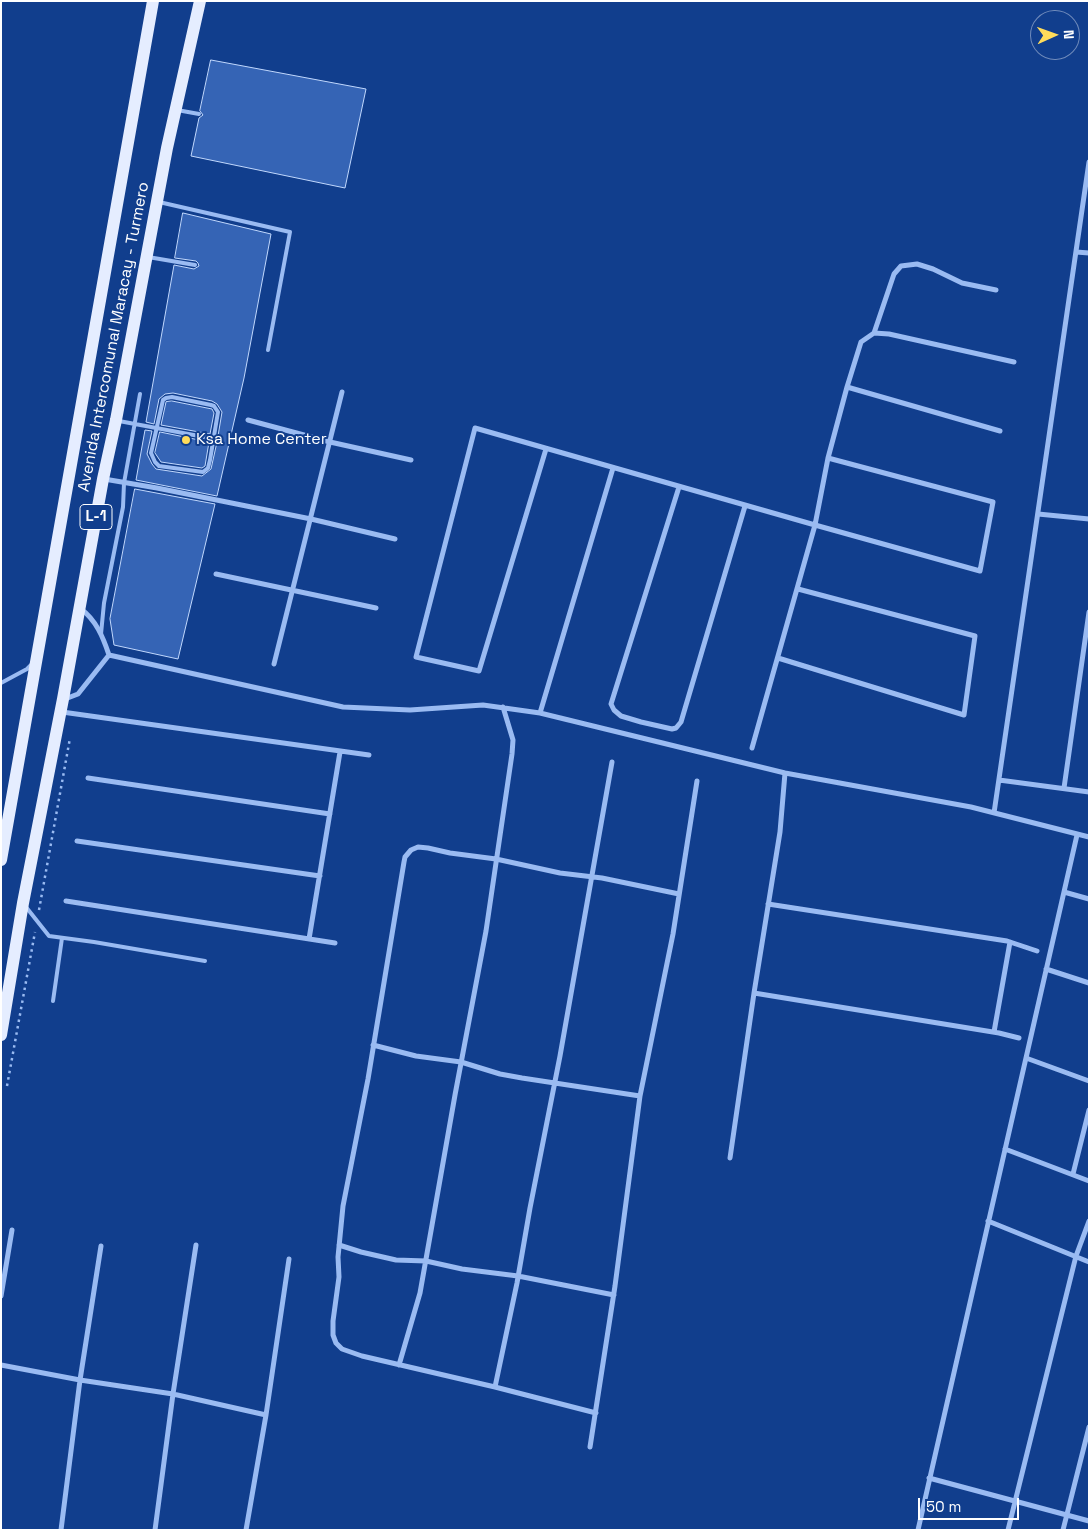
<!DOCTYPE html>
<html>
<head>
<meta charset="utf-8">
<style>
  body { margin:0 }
  #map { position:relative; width:1090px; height:1531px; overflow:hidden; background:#113e8d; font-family:"Space Grotesk",sans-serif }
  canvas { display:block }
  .frame { position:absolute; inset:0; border:2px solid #fff; pointer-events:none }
  .north { position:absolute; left:1030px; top:10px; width:50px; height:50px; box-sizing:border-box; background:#113e8d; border:1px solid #708bbb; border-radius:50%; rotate:88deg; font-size:14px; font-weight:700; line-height:20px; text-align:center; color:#fff }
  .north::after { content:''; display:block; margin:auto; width:18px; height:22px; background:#ffdc5b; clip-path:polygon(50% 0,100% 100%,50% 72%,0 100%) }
  .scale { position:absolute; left:918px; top:1498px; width:101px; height:22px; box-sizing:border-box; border:2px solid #fff; border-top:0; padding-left:6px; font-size:15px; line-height:18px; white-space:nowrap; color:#fff; -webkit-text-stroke:4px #113e8d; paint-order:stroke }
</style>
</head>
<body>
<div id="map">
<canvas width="1090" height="1531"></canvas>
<div class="frame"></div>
<div class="north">N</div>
<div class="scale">50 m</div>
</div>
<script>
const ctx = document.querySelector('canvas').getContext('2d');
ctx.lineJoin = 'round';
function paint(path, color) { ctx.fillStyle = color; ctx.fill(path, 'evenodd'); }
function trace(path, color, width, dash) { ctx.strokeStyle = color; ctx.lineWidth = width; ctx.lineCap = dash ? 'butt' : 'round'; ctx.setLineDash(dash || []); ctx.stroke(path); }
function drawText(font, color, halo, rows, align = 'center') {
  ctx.font = font + ' "Space Grotesk",sans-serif'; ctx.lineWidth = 4; ctx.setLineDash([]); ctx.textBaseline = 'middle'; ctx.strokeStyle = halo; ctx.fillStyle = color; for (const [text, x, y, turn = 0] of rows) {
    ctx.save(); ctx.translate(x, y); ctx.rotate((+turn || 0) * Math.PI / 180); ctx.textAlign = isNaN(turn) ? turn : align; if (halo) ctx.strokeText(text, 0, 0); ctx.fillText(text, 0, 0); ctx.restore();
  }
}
const building = new Path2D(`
  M 211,60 L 366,89 L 345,188 L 191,156 L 199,118 L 203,115 L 200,111 Z
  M 183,213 L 271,234 L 244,378 L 217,496 L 136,480 L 145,430 L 152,431 L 147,454 L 152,464 L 156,469 L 202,476 L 211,469 L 217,442 L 219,439 L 218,436 L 222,412 L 217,404 L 212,401 L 173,393 L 165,394 L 159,399 L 154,424 L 146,422 L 174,265 L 194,269 L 199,266 L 198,263 L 196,261 L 175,258 Z
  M 172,401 L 212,409 L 214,413 L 210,434 L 161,425 L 166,402 Z
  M 160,432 L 209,442 L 205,466 L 202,468 L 161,462 L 155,453 Z
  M 135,489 L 215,504 L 178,659 L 114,645 L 110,619 Z`);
paint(building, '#3564b5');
trace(building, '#c1d8fd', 1);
trace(new Path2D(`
  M 39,910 L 70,738
  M 7,1086 L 35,932`), '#9abbf2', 2.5, [2.5, 4]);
trace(new Path2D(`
  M 177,110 L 199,114
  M 159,202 L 290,232 L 268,350
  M 148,257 L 195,265
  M 172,397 L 211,405 L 214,406 L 218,412 L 210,460 L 208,468 L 203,472 L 159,466 L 155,462 L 151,453 L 163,400 L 166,398 Z
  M 119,421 L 215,439
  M 101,634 L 104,603 L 123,507 L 124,483 L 140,394
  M 1,683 L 27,669 L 31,665
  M 26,907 L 49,936 L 94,942 L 205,961
  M 53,1001 L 62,938`), '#9abbf2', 4);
trace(new Path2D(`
  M 1076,252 L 1089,253
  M 874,333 L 894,274 L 901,266 L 917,264 L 933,269 L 962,283 L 996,290
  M 847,387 L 861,342 L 874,333 L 889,334 L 1014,362
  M 248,420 L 330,442 L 411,460
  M 546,449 L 479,671 L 416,657 L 475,428 L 815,525 L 980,571 L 993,502 L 828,458
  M 104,479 L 157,488 L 311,519 L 395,539
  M 679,487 L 611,704 L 614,710 L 621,716 L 641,722 L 672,729 L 676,728 L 681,722 L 745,506
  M 1038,514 L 1089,519
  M 216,574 L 376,608
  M 81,609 C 96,620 103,637 109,655
  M 109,655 L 343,707 L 410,710 L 483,705 L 540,713 L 785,773 L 971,807 L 1089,837
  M 778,658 L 964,715 L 975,636 L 798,589
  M 274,664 L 342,392
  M 65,699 L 78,694 L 109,655
  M 62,712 L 369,755
  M 540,713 L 613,468
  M 752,748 L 815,525 L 828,458 L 847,387 L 1000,431
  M 88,778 L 330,814
  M 999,780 L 1089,792
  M 1064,788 L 1089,612
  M 994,813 L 1089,162
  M 77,841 L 320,876
  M 1064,892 L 1089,899
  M 66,901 L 335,943
  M 768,904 L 1007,941 L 1037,951
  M 309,939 L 340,752
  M 1046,969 L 1089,983
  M 754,993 L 999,1033 L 1019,1038
  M 994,1032 L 1010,942
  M 373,1045 L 416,1056 L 461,1062 L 500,1074 L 522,1078 L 640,1096
  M 1026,1058 L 1089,1081
  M 1005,1149 L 1089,1181
  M 730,1158 L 754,993 L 780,832 L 785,773
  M 1073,1174 L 1089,1110
  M 988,1221 L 1089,1262
  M 339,1245 L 361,1252 L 396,1260 L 426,1261 L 462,1269 L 518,1276 L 614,1295
  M 1,1296 L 12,1230
  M 1,1365 L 80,1380 L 173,1394 L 266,1415
  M 399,1365 L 420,1293 L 455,1095 L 486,931 L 512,754 L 513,740 L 503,707
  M 495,1387 L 517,1283 L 530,1208 L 560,1056 L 612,762
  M 596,1413 L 495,1387 L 362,1356 L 342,1349 L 336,1343 L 333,1335 L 333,1321 L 339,1277 L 338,1257 L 343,1206 L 368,1079 L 404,862 L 405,857 L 411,850 L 418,847 L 428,848 L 450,853 L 496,859 L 560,873 L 602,878 L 679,894
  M 590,1447 L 615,1286 L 640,1096 L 673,934 L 697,781
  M 929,1478 L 1089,1521
  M 61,1530 L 80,1380 L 101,1246
  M 155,1530 L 173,1394 L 196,1245
  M 246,1530 L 266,1415 L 289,1259
  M 918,1530 L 1077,835
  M 1008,1530 L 1076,1256 L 1089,1221
  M 1063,1530 L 1089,1427`), '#9abbf2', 5);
trace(new Path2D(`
  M 1,860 L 153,1
  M 1,1035 L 23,903 L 63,699 L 103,479 L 116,420 L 167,148 L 200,1`), '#e5edff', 12);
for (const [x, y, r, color] of [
  [186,440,5,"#ffdc5b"]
]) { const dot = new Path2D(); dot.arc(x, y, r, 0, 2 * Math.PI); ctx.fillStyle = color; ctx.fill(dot); trace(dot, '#113e8d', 2); }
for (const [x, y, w] of [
  [96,517,32]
]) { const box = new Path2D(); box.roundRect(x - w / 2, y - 12.5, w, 25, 4); ctx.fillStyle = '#113e8d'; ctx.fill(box); trace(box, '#fff', 1); }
drawText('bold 15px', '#fff', null, [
  ["L-1",96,517]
]);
drawText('16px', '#fff', '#113e8d', [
  ["Avenida Intercomunal Maracay - Turmero",114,337,-79]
]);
drawText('16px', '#fff', '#113e8d', [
  ["Ksa Home Center",196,440]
], 'left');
</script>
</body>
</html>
